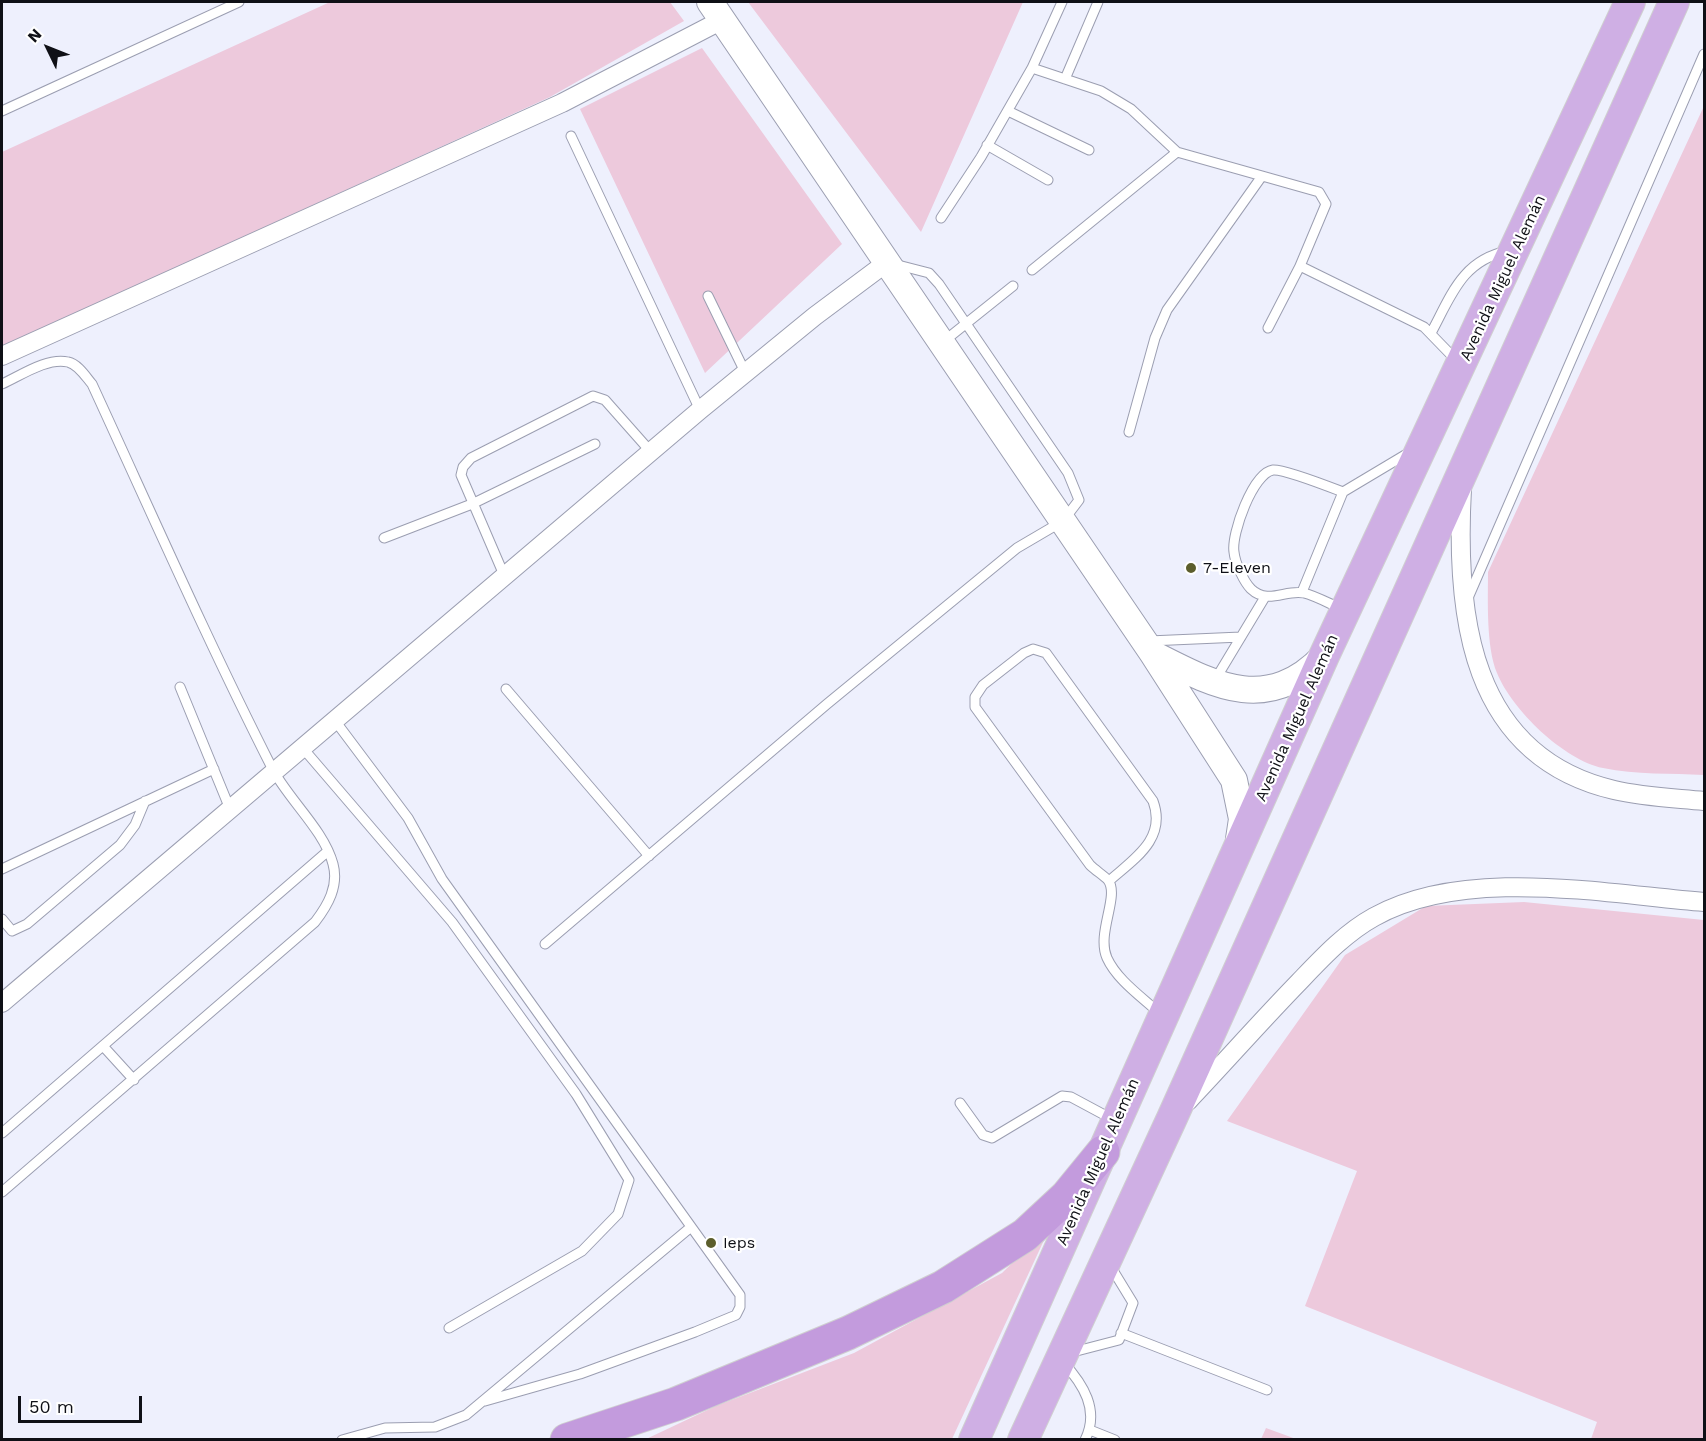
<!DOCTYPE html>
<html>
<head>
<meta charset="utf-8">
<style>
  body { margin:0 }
  #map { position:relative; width:1706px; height:1441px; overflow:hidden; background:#eef0fd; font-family:"Work Sans",sans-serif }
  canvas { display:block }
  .frame { position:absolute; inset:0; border:3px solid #0f1016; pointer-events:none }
  .north { position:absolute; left:18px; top:18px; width:60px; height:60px; -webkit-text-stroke:4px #fff; paint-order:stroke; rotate:313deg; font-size:16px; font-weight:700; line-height:24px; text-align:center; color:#0f1016 }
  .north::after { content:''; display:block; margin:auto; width:21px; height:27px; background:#0f1016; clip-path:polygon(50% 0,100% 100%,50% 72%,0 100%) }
  .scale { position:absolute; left:18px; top:1396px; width:124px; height:27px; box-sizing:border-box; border:3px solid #0f1016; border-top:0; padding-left:8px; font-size:18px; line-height:21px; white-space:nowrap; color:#0f1016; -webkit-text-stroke:4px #fff; paint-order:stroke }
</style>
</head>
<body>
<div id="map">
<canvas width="1706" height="1441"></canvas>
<div class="frame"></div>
<div class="north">N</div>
<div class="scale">50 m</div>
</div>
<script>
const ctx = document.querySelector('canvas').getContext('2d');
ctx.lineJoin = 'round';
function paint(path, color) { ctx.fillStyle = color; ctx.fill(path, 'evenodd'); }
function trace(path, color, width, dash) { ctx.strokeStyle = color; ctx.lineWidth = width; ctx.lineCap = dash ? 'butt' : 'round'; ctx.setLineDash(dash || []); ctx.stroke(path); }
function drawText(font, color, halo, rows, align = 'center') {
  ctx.font = font + ' "Work Sans",sans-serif'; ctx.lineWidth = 4.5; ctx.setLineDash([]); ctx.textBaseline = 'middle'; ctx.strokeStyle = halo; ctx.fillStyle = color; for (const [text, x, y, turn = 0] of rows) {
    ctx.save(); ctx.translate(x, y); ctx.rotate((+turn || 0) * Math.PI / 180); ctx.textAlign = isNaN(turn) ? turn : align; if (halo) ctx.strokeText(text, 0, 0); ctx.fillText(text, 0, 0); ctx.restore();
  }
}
paint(new Path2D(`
  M 330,2 L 670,2 L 684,21 L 550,97 L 2,347 L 2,152 Z
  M 748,2 L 1023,2 L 921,232 Z
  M 702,48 L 842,244 L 705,373 L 580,109 Z
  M 1704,106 L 1704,775 C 1672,773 1636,775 1603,768 C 1564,760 1512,710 1497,673 C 1486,647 1488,600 1488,572 Z
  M 1524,902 L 1704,920 L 1704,1439 L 1591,1439 L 1597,1422 L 1305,1306 L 1357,1171 L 1227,1121 L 1345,955 L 1426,906 Z
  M 1051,1225 L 952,1439 L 644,1440 L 716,1406 L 854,1353 L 1002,1273 Z
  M 1266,1428 L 1296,1439 L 1261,1439 Z`), '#edc9dc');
const service = new Path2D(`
  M 1032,68 L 1062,2
  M 1065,79 L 1098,2
  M 2,111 L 239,2
  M 1008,111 L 1089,150
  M 571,136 L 700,410
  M 987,145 L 1048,180
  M 941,218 L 981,157 L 1032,68 L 1101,91 L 1131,109 L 1177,152
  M 1032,270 L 1177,152 L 1319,192 L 1326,204 L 1300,266 L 1424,327 L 1456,360
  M 708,296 L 745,372
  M 1268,328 L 1300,266
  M 1431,333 C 1451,296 1462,260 1508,251
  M 943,342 L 1013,286
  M 2,384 C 20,376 47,357 68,362 C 78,364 86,377 92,384 C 151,512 208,642 272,768 C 288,799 324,830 333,864 C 339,886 328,905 315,922 L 2,1192
  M 1129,432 L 1155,338 L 1167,310 L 1262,176
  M 384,538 L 472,504 L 595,444
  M 504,575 L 461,475 L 463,467 L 471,458 L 593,396 L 605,400 L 651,452
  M 1302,592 L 1343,492 L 1410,452
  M 1468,598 L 1704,54
  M 1342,609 C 1330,604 1316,596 1304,593 C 1286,589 1268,605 1251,589 C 1244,582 1235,563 1234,552 C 1231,534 1253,473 1273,470 C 1284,469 1330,487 1343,492
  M 1149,641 L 1241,637
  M 1215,680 L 1265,597
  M 180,687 L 230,809
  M 506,689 L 649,856
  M 333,718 L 408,818 L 442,879 L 740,1295 L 740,1307 L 736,1315 L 695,1332 L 580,1374 L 485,1401
  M 301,746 L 452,922 L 576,1094 L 629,1180 L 618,1214 L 582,1251 L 449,1328
  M 2,869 L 214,769
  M 1109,881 C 1134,859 1167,839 1153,801 L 1046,653 L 1033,649 L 1024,653 L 983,685 L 975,697 L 975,707 L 1090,865 C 1095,870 1103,875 1108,880 C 1120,896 1096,933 1107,958 C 1117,980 1142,997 1159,1013
  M 2,919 L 12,931 L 27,924 L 120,845 L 135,825 L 145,801
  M 545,944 L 827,704 L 1017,548 L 1063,521 L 1079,500 L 1068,473 L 939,284 L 929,273 L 894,264
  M 103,1046 L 134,1080
  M 960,1103 L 983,1135 L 992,1138 L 1062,1096 L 1071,1097 L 1112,1119
  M 2,1133 L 328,851
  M 1121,1333 L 1267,1390
  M 1069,1353 L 1119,1340 L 1133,1303 L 1111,1267
  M 1063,1362 C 1083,1384 1100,1410 1085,1440
  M 1090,1430 L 1115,1440
  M 342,1440 L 385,1428 L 435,1427 L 466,1415 L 691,1227`);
const minor = new Path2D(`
  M 2,356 L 562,103 L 722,20
  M 1462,489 C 1455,613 1469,756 1614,790 C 1643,797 1674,798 1704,801
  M 2,1003 L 700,410 L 815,316 L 886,263
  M 1188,1101 C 1225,1062 1261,1021 1299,982 C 1322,958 1345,933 1374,917 C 1465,866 1605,894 1704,902`);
const secondary = new Path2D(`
  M 710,2 L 1153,654 L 1234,780 L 1242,819 L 1239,839
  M 1153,654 C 1214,685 1267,715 1324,656`);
const trunk = new Path2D(`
  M 974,1440 L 1324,656 L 1630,2
  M 1023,1440 L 1172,1118 L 1674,2`);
const motorway = new Path2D(`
  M 567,1440 L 676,1404 L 848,1333 L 943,1287 L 1025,1235 L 1067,1196 L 1103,1152`);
trace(service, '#9b9eb1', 11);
trace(minor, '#9b9eb1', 20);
trace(secondary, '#9b9eb1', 28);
trace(trunk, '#cfcfd0', 32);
trace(motorway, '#cfcfd0', 35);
trace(service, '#fff', 9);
trace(minor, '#fff', 18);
trace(secondary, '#fff', 26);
trace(trunk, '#cfafe4', 30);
trace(motorway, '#c39bdd', 33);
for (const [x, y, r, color] of [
  [1191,568,6,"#5c5e2c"],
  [711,1243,6,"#5c5e2c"]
]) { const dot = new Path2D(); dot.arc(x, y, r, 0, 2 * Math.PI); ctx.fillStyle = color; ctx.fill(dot); trace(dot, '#fff', 2); }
drawText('16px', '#0f1016', '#fff', [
  ["Avenida Miguel Alemán",1503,278,-65],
  ["Avenida Miguel Alemán",1297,718,-66],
  ["Avenida Miguel Alemán",1098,1162,-66]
]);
drawText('16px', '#0f1016', '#fff', [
  ["7-Eleven",1203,568],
  ["Ieps",723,1243]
], 'left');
</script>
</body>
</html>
